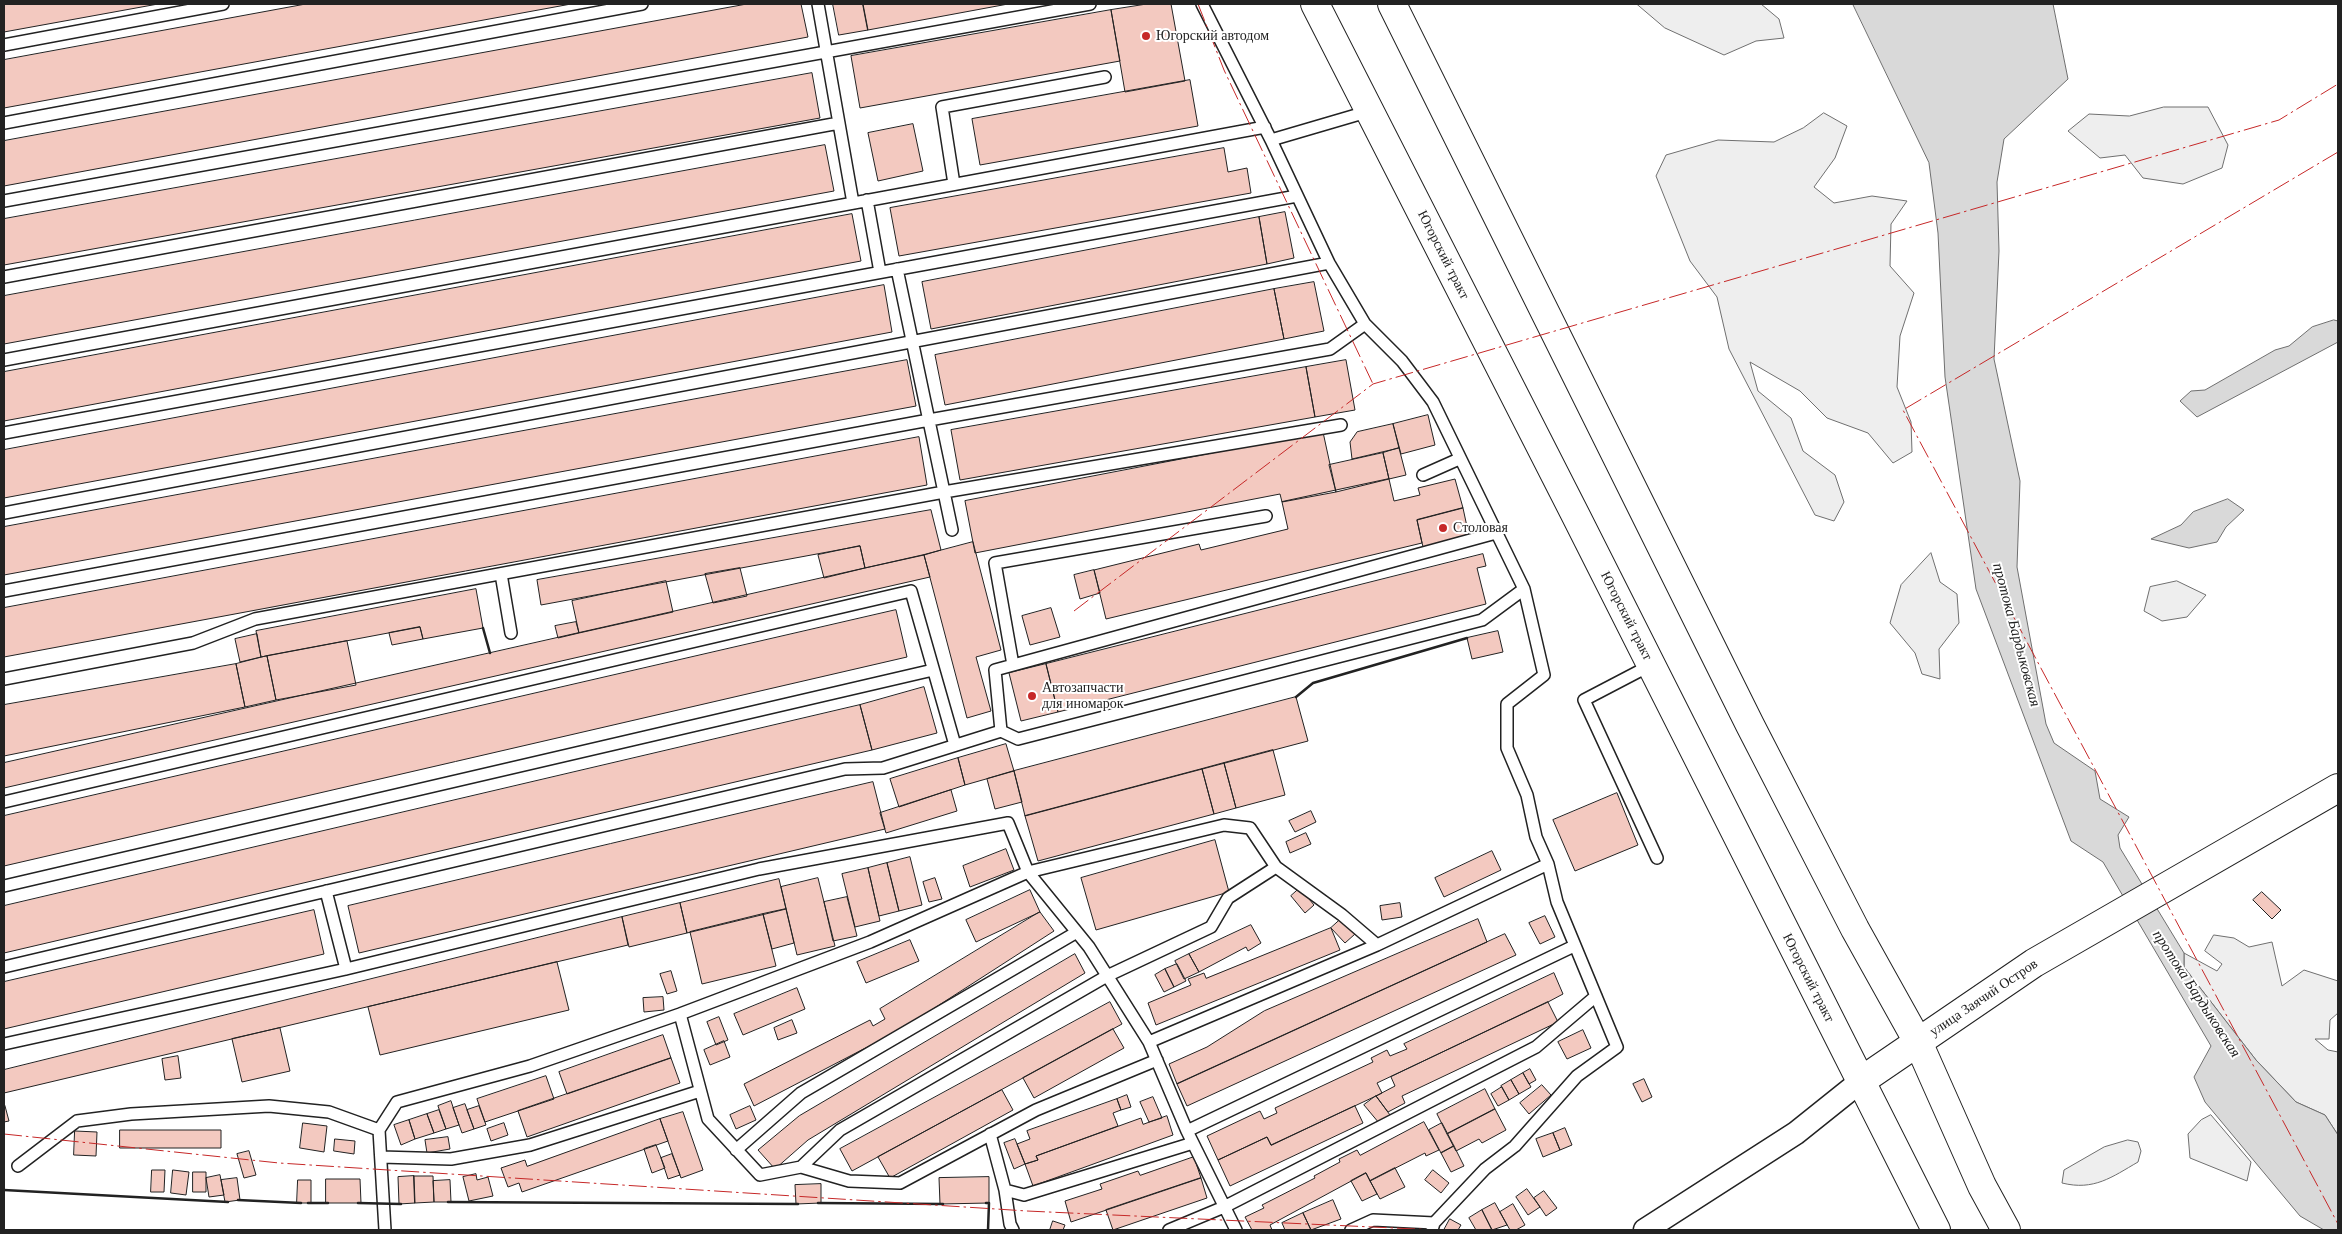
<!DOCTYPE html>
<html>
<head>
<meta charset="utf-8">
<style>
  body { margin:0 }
  #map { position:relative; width:2342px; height:1234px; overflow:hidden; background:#fff; font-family:"Times New Roman",serif }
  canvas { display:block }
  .frame { position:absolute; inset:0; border:5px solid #222; pointer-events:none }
</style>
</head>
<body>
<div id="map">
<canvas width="2342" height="1234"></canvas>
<div class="frame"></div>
</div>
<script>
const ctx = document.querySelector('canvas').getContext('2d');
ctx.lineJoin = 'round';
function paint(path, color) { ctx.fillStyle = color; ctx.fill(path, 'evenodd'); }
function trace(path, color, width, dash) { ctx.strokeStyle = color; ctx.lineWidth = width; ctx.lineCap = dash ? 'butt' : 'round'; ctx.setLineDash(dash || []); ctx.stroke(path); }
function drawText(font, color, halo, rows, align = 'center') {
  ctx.font = font + ' "Times New Roman",serif'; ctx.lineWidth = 4; ctx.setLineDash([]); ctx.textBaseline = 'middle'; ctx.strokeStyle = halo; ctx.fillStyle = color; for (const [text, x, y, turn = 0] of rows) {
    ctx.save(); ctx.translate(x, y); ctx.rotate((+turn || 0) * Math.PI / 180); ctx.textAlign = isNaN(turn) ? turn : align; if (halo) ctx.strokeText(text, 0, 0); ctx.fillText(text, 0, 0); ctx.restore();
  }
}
const green = new Path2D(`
  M 1637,4 L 1761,4 L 1779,19 L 1784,38 L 1756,41 L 1724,55 L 1665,28 Z
  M 2164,107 L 2208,107 L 2228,145 L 2222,168 L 2183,184 L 2143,178 L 2125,155 L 2100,158 L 2068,131 L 2089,114 L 2129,116 Z
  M 1824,113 L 1847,126 L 1835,158 L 1814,187 L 1834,203 L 1872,196 L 1907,201 L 1891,224 L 1890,266 L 1914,293 L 1900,336 L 1897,387 L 1911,422 L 1912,452 L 1893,463 L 1868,433 L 1827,418 L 1800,391 L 1750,362 L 1758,391 L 1791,418 L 1803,451 L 1835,475 L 1844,502 L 1834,521 L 1815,515 L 1729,349 L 1717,297 L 1690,261 L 1656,176 L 1666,155 L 1718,140 L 1774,142 L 1803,128 Z
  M 1931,553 L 1940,582 L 1957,594 L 1959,623 L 1939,649 L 1940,679 L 1922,674 L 1915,653 L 1890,623 L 1901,585 Z
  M 2177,581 L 2206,595 L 2187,617 L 2162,621 L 2144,611 L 2150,587 Z
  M 2214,935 L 2234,938 L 2249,947 L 2272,942 L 2282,986 L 2304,970 L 2338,981 L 2338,1013 L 2330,1020 L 2329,1039 L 2315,1039 L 2328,1050 L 2338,1052 L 2338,1135 L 2325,1115 L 2296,1102 L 2256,1060 L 2184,967 L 2184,953 L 2217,971 L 2222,964 L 2205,951 Z
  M 2211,1115 L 2251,1162 L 2247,1181 L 2190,1158 L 2188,1134 L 2201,1120 Z
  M 2128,1140 L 2138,1142 L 2141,1151 L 2138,1162 C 2112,1177 2094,1191 2062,1183 L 2064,1170 L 2104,1147 Z`);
paint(green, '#eee');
trace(green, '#6f6f6f', 1);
const water = new Path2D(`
  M 1853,4 L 2053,4 L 2068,79 L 2004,139 L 1997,182 L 1999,251 L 1994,359 L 2020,481 L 2017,567 L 2046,724 L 2054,743 L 2095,771 L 2100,799 L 2129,817 L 2118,835 L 2120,848 L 2184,953 L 2184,967 L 2256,1060 L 2296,1102 L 2325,1115 L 2338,1135 L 2338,1230 L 2324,1230 L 2300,1216 L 2205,1102 L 2194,1077 L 2211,1046 L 2103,862 L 2071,841 L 1976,589 L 1945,377 L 1938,233 L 1929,163 Z
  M 2334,320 L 2338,321 L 2338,342 L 2197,417 L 2180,401 L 2191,391 L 2205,390 L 2275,350 L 2289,346 L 2312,327 Z
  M 2228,499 L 2244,510 L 2226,527 L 2217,542 L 2189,548 L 2151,539 L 2181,525 L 2193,512 Z`);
paint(water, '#d9d9d9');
trace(water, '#6f6f6f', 1);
const building = new Path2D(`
  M 4,4 L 158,4 L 4,32 Z
  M 306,4 L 571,4 L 4,108 L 4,60 Z
  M 747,4 L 801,4 L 808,37 L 4,186 L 4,141 Z
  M 833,4 L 863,4 L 868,30 L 839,35 Z
  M 863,4 L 1008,4 L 868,30 Z
  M 1147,4 L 1171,4 L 1185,81 L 1125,92 L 1111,10 Z
  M 1111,10 L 1120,61 L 860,108 L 851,56 Z
  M 812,73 L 820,118 L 4,265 L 4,219 Z
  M 1190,80 L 1198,126 L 980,165 L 972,119 Z
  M 913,124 L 923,171 L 878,181 L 868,133 Z
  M 825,145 L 834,191 L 4,344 L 4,296 Z
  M 1224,148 L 1228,172 L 1247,168 L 1251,193 L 899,256 L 890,208 Z
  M 1285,212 L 1294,258 L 1267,264 L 1259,217 Z
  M 852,214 L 861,261 L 4,421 L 4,372 Z
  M 1259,217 L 1267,264 L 931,329 L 922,282 Z
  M 1314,282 L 1324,331 L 1284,339 L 1274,289 Z
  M 884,285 L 892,332 L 4,498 L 4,450 Z
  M 1274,289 L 1284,339 L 945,405 L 935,355 Z
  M 907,360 L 916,406 L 4,575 L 4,527 Z
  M 1346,360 L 1355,410 L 1315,417 L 1306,367 Z
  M 1306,367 L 1315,417 L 960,480 L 951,430 Z
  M 1428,415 L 1435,445 L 1401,454 L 1393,424 Z
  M 1393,424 L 1399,448 L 1352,459 L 1350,442 L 1357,432 Z
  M 1323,432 L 1336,492 L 1282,502 L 1280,494 L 975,553 L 965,501 Z
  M 919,437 L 927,485 L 4,657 L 4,608 Z
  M 1399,448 L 1406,475 L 1389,479 L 1383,453 Z
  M 1383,453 L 1389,479 L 1336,492 L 1329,465 Z
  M 1389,479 L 1394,501 L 1420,495 L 1418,488 L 1455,479 L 1463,508 L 1417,520 L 1422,543 L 1106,619 L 1094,570 L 1199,544 L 1201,550 L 1288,529 L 1282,502 Z
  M 1463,508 L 1469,536 L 1423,547 L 1417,520 Z
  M 931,510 L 941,550 L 924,555 L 865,568 L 860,546 L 541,605 L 537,580 Z
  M 973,542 L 1001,650 L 976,657 L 991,711 L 967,718 L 924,555 Z
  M 860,546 L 865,568 L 824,578 L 818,555 Z
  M 1483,554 L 1486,566 L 1477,568 L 1486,604 L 1058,712 L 1046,664 Z
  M 924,555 L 930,577 L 4,788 L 4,763 Z
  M 740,568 L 747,596 L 713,603 L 705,574 Z
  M 1094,570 L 1100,593 L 1080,599 L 1074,575 Z
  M 666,581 L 673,612 L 579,633 L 572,601 Z
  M 476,589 L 483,628 L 423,639 L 420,627 L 261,657 L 256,631 Z
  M 1051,608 L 1060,637 L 1030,645 L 1022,616 Z
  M 896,610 L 907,657 L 4,866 L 4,816 Z
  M 576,622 L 579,633 L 558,638 L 555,626 Z
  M 420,627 L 423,639 L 392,645 L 389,633 Z
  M 1498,631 L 1503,652 L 1472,659 L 1467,638 Z
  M 257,634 L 261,657 L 240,662 L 235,639 Z
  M 347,641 L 356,685 L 276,700 L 267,656 Z
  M 267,656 L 276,700 L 245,707 L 236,664 Z
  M 236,664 L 245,707 L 4,756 L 4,705 Z
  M 1046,664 L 1058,712 L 1021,721 L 1009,673 Z
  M 924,687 L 937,733 L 872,750 L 860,705 Z
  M 1296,697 L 1308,741 L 1025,816 L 1014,771 Z
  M 860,705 L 872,750 L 4,953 L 4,906 Z
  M 1006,744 L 1014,771 L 965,785 L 958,758 Z
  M 1273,750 L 1285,795 L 1236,808 L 1224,763 Z
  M 958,758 L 965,785 L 899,807 L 890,779 Z
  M 1224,763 L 1236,808 L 1214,814 L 1202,769 Z
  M 1202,769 L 1214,814 L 1038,861 L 1025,816 Z
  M 1014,771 L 1022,802 L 995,809 L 987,779 Z
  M 873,782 L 885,829 L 359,953 L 348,906 Z
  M 951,790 L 957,811 L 886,833 L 880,813 Z
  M 1617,793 L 1638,845 L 1575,871 L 1553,820 Z
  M 1311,811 L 1316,822 L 1295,832 L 1289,821 Z
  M 1306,833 L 1311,844 L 1290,853 L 1286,842 Z
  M 1215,840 L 1229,892 L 1096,930 L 1081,878 Z
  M 1006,849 L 1014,870 L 970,887 L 963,866 Z
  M 1492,851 L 1501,870 L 1444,897 L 1435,878 Z
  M 910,857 L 922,905 L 899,911 L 887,863 Z
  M 887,863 L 899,911 L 879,916 L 868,868 Z
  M 868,868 L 880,921 L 855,927 L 842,874 Z
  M 818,878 L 835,946 L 797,955 L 781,887 Z
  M 935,878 L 942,899 L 929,902 L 923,882 Z
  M 779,879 L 786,909 L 687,933 L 680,903 Z
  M 1300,888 L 1314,905 L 1305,913 L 1291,896 Z
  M 1030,890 L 1040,912 L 976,942 L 966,920 Z
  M 2262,892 L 2281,910 L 2272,919 L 2253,900 Z
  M 847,897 L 857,936 L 833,941 L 824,902 Z
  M 680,903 L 687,933 L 629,947 L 622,917 Z
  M 1400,903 L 1402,917 L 1382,920 L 1380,906 Z
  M 786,909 L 794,943 L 772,949 L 763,914 Z
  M 314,910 L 324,954 L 4,1029 L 4,982 Z
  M 1040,912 L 1054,931 L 902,1029 L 754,1106 L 744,1084 L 870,1020 L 873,1026 L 885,1019 L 880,1009 Z
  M 763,914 L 776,966 L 702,984 L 690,932 Z
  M 1545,916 L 1555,937 L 1540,944 L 1529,923 Z
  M 622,917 L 628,945 L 4,1093 L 4,1070 Z
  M 1341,919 L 1355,934 L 1345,943 L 1331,928 Z
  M 1478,919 L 1487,942 L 1177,1084 L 1169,1064 L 1207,1047 L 1264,1011 Z
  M 1251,925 L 1261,943 L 1248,951 L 1246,947 L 1199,972 L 1189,954 Z
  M 1331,928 L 1340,950 L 1156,1025 L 1148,1003 L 1191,985 L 1188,979 L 1204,973 L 1206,978 Z
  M 1505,934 L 1516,955 L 1187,1106 L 1177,1084 Z
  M 910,940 L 919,961 L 866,983 L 857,962 Z
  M 1075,954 L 1085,973 L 808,1140 L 775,1169 L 758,1150 L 799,1116 Z
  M 1189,954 L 1199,972 L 1184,979 L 1175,961 Z
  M 557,962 L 569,1010 L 380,1055 L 368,1007 Z
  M 1177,964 L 1186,981 L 1174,987 L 1165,969 Z
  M 1165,969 L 1174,987 L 1164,992 L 1155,975 Z
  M 671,971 L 677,991 L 667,994 L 660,974 Z
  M 1554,973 L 1563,994 L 1548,1002 L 1377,1083 L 1382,1093 L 1376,1096 L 1271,1145 L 1267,1137 L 1218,1160 L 1207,1136 L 1260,1111 L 1264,1119 L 1277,1113 L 1275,1108 L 1373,1062 L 1371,1058 L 1387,1050 L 1390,1056 L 1407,1049 L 1404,1044 Z
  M 797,988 L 805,1009 L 743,1035 L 734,1014 Z
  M 663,997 L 664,1010 L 644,1012 L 643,998 Z
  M 1110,1002 L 1122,1024 L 852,1171 L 840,1149 Z
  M 1548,1002 L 1558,1022 L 1402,1096 L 1405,1103 L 1388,1112 L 1376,1096 L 1395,1086 L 1391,1077 Z
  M 719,1017 L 728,1040 L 716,1045 L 707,1022 Z
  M 792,1020 L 797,1033 L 778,1040 L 774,1028 Z
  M 280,1028 L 290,1071 L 242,1082 L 232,1039 Z
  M 1113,1029 L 1124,1048 L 1034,1098 L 1023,1078 Z
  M 1583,1030 L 1591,1048 L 1567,1059 L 1558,1042 Z
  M 663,1035 L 671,1058 L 567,1094 L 559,1072 Z
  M 724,1041 L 730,1057 L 710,1065 L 704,1050 Z
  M 178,1056 L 181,1078 L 165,1080 L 162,1059 Z
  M 671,1058 L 680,1083 L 527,1137 L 518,1111 Z
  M 1530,1069 L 1536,1080 L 1529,1084 L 1523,1073 Z
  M 1523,1073 L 1531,1087 L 1519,1094 L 1511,1080 Z
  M 546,1076 L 554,1099 L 485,1122 L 477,1099 Z
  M 1644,1079 L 1652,1097 L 1642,1102 L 1633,1084 Z
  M 1511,1080 L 1519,1094 L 1509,1100 L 1501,1086 Z
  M 1542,1085 L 1551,1095 L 1529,1114 L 1520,1103 Z
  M 1502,1087 L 1509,1100 L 1498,1106 L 1491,1094 Z
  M 1485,1089 L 1495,1109 L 1447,1134 L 1437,1114 Z
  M 1002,1090 L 1013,1110 L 890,1178 L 878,1157 Z
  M 1127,1095 L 1131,1107 L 1121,1110 L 1117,1099 Z
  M 1376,1096 L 1390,1115 L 1379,1123 L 1364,1105 Z
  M 1153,1097 L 1162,1118 L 1149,1122 L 1140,1102 Z
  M 1117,1099 L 1121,1110 L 1113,1113 L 1118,1126 L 1036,1156 L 1038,1160 L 1025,1164 L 1017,1144 L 1030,1139 L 1027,1131 Z
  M 451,1101 L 459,1125 L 446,1129 L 438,1106 Z
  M 465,1104 L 474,1129 L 462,1133 L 453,1108 Z
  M 5,1106 L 9,1121 L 4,1122 L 4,1107 Z
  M 479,1106 L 486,1125 L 474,1129 L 467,1110 Z
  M 750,1106 L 756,1120 L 736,1129 L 730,1115 Z
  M 1355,1106 L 1363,1123 L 1230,1186 L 1218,1160 L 1267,1137 L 1271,1145 Z
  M 1495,1109 L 1506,1130 L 1482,1143 L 1479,1139 L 1456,1151 L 1447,1134 Z
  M 439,1110 L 446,1129 L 434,1133 L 427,1114 Z
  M 683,1112 L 703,1170 L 681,1178 L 660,1119 Z
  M 427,1114 L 434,1133 L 415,1139 L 409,1120 Z
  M 1167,1116 L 1173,1135 L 1033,1186 L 1025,1164 L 1038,1160 L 1036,1156 L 1141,1118 L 1143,1124 Z
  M 660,1119 L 668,1141 L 522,1192 L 519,1183 L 508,1187 L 501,1168 L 525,1160 L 527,1166 Z
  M 409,1120 L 415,1139 L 401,1145 L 394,1125 Z
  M 1424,1122 L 1439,1150 L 1426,1156 L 1425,1153 L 1370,1181 L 1366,1173 L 1270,1225 L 1272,1230 L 1252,1230 L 1245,1217 L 1264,1208 L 1262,1205 L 1315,1178 L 1314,1176 L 1340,1162 L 1339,1159 L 1357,1150 L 1360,1155 Z
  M 303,1123 L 327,1126 L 324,1152 L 300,1148 Z
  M 504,1123 L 508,1135 L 491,1141 L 487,1129 Z
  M 1442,1123 L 1454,1146 L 1441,1153 L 1429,1130 Z
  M 1565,1128 L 1572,1145 L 1560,1150 L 1553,1133 Z
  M 120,1130 L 221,1130 L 221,1148 L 120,1148 Z
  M 75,1131 L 97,1132 L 96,1156 L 74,1155 Z
  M 1553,1133 L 1560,1150 L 1543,1157 L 1536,1139 Z
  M 448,1137 L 450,1149 L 427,1153 L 425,1140 Z
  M 335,1139 L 355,1141 L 354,1154 L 334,1151 Z
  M 1015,1139 L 1025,1164 L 1014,1169 L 1004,1143 Z
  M 656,1145 L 665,1168 L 652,1173 L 644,1149 Z
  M 1454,1146 L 1464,1166 L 1451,1172 L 1441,1153 Z
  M 249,1151 L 256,1175 L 244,1178 L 237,1154 Z
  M 672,1154 L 680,1175 L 668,1179 L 661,1158 Z
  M 1194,1157 L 1201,1178 L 1071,1222 L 1065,1201 L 1102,1189 L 1100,1184 L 1138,1171 L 1140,1175 Z
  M 1395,1168 L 1405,1187 L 1380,1199 L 1370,1181 Z
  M 152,1170 L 165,1170 L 164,1192 L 151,1192 Z
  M 173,1170 L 189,1172 L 186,1195 L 171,1193 Z
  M 1433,1170 L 1449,1183 L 1441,1193 L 1425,1180 Z
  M 193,1172 L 206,1172 L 206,1192 L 193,1192 Z
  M 1366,1173 L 1377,1194 L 1362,1201 L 1351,1181 Z
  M 476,1174 L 477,1180 L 488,1177 L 493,1196 L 469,1201 L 463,1177 Z
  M 220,1175 L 224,1195 L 209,1197 L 206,1178 Z
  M 414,1176 L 433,1176 L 434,1202 L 415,1203 Z
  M 414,1176 L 415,1203 L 399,1204 L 398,1177 Z
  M 989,1177 L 989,1203 L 940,1204 L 939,1178 Z
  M 237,1178 L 240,1200 L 225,1202 L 221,1180 Z
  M 1201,1178 L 1207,1198 L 1113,1230 L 1106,1210 Z
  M 326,1179 L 360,1179 L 361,1203 L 326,1203 Z
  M 298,1180 L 311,1180 L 311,1203 L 297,1203 Z
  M 450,1180 L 451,1202 L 434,1202 L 433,1181 Z
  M 821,1184 L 821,1203 L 796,1204 L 795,1185 Z
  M 1527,1189 L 1540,1207 L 1528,1215 L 1516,1197 Z
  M 1544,1191 L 1557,1208 L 1546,1216 L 1534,1198 Z
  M 1333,1200 L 1341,1219 L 1311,1230 L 1303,1213 Z
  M 1495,1203 L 1507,1225 L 1492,1230 L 1482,1210 Z
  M 1513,1204 L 1525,1225 L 1516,1230 L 1510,1230 L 1500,1212 Z
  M 1482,1210 L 1492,1230 L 1476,1230 L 1469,1218 Z
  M 1303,1213 L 1311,1230 L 1285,1230 L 1282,1223 Z
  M 1450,1219 L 1461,1225 L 1458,1230 L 1444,1230 Z
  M 1053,1221 L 1065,1225 L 1063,1230 L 1050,1230 Z`);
paint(building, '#f3c9c0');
trace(building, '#222', 1);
const lane = new Path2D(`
  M 818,4 L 853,203
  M 1202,4 L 1271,140 L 1329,263 L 1365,324 L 1402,361 L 1433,402 L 1524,589 L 1544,675 L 1507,704 L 1507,748 L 1527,795 L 1536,837 L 1548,864 L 1557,902 L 1617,1047 L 1577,1076 L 1515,1146 L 1485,1169 L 1434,1223 L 1432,1230
  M 4,45 L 223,4
  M 4,123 L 642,4
  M 1271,140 L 1370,111
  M 954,184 L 942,107 L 1105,77
  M 867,200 L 880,272
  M 4,201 L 1090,4
  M 897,269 L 952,530
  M 4,277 L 839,123
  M 4,360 L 1265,127
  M 4,433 L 1297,196
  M 1423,475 L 1459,459
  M 4,513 L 1329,263
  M 501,574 L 511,633
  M 4,591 L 929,420 L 1330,349 L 1365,324
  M 1013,665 L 995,563 L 1266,516
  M 1651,665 L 1584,700 L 1657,858
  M 4,679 L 193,643 L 255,619 L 944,492 L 1341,425
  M 1001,731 L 995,670 L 1496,533
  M 4,802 L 911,591 L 955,745
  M 4,886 L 933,670
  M 326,891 L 346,969
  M 4,967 L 845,769 L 883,768 L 1001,731 L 1018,739 L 1482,620 L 1524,589
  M 680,1014 L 708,1119 L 760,1175 L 801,1167 L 849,1181 L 900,1183 L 1036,1110 L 1157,1060
  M 1149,1042 L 1377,945 L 1548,864
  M 4,1044 L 346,969 L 759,869 L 1008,823 L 1028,872 L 1089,947 L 1149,1042 L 1187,1131 L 1236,1230
  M 1187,1131 L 1574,946
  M 990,1134 L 1005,1190 L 1010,1224 L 1013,1230
  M 736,1150 L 801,1093 L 1077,932
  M 381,1157 L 451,1159 L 530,1145 L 700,1091
  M 18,1166 L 77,1121 L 131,1114 L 269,1106 L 329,1112 L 379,1130
  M 801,1167 L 840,1130 L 1107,976 L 1211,927 L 1228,898 L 1276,867
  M 1005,1190 L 1024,1195 L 1193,1143
  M 385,1230 L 379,1130 L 397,1102 L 530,1066 L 680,1014 L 870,942 L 1028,872 L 1224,825 L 1250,828 L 1276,867 L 1342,915 L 1377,945
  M 1169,1230 L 1224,1207 L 1536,1047 L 1596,996
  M 1351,1230 L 1373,1220 L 1434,1223`);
const street = new Path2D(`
  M 1645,1230 L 1796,1133 L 1861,1081`);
const secondary = new Path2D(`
  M 1861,1081 L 2034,963 L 2338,788`);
const primary = new Path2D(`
  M 1315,4 L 1576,516 L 1936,1230
  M 1392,4 L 1750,725 L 1855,929 L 1918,1042 L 1982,1186 L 2006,1230`);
trace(lane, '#222', 14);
trace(street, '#222', 25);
trace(secondary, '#222', 30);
trace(primary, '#222', 30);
trace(lane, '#fff', 11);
trace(street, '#fff', 22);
trace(secondary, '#fff', 28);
trace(primary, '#fff', 28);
trace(new Path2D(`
  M 483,628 L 490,653
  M 1296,697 L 1313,683 L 1467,638
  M 4,1190 L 228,1202
  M 238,1200 L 301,1203
  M 448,1202 L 798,1204
  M 308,1203 L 328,1203
  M 358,1203 L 401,1204
  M 818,1203 L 943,1204
  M 986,1203 L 989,1203 L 988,1230`), '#222', 2.5);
trace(new Path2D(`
  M 1198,4 L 1224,70 L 1373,384
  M 2338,152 L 1903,410 L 2338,1224
  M 1074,611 L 1373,384 L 2279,120 L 2338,84
  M 4,1134 L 279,1163 L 1027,1211 L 1437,1230`), '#c62828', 1, [18, 4, 2.5, 4]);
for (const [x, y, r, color] of [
  [1146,36,5,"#c62828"],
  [1443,528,5,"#c62828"],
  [1032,696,5,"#c62828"]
]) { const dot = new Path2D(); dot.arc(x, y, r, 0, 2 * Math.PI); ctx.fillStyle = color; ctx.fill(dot); trace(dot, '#fff', 2); }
drawText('14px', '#222', '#fff', [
  ["Югорский автодом",1156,36],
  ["Столовая",1453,528],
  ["Автозапчасти",1042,688],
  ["для иномарок",1042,704]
], 'left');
drawText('14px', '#222', '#fff', [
  ["Югорский тракт",1443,255,63],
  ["Югорский тракт",1626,616,63],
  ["Югорский тракт",1808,978,63],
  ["улица Заячий Остров",1984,998,-34]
]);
drawText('italic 15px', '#222', '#fff', [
  ["протока Бардыковская",2016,635,75],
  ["протока Бардыковская",2196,994,57]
]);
</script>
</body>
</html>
